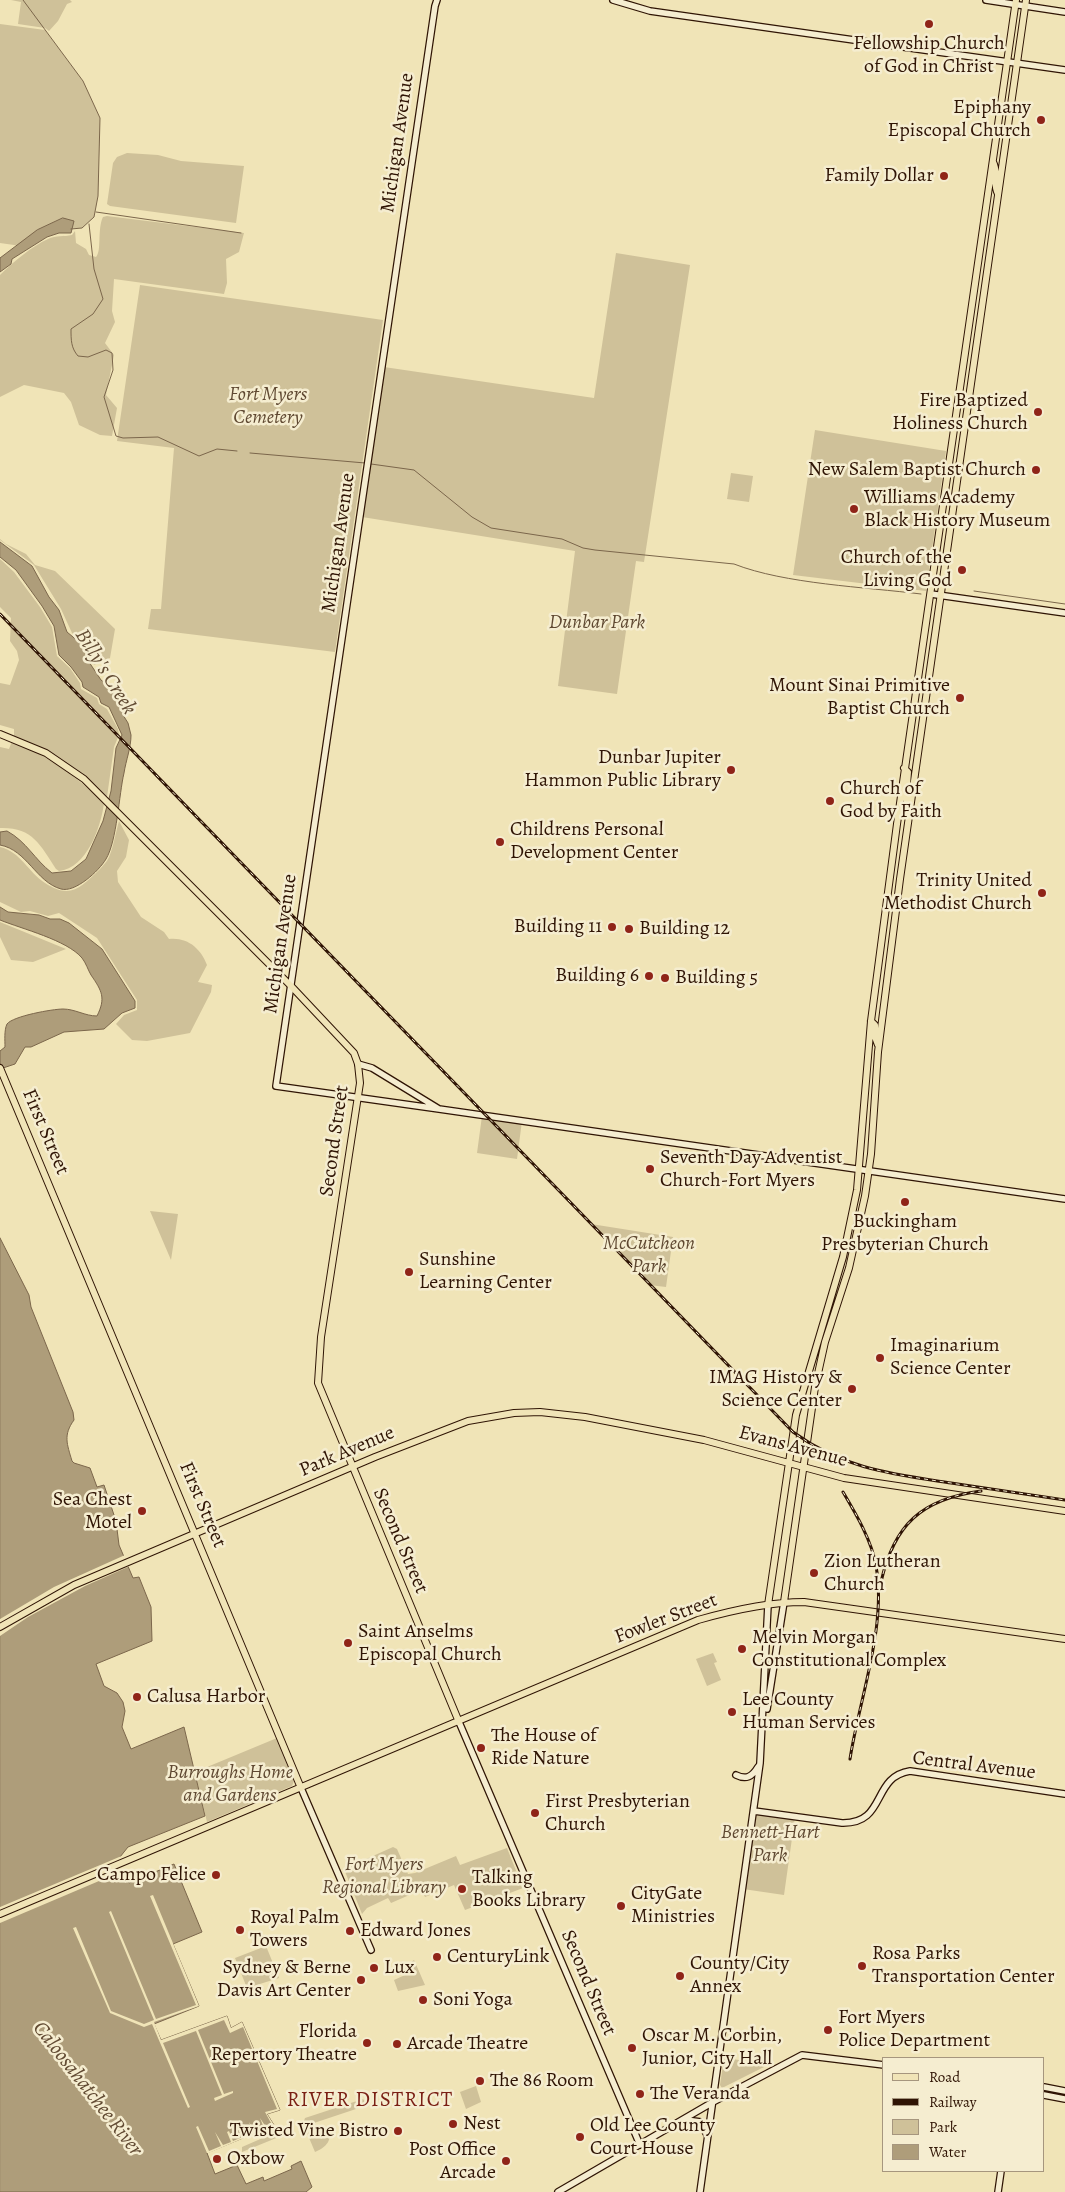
<!DOCTYPE html>
<html>
<head>
<meta charset="utf-8">
<style>
  body { margin:0 }
  #map { position:relative; width:1065px; height:2192px; overflow:hidden; background:#f0e4b7; font-family:Alegreya,serif }
  canvas { display:block }
  .legend { position:absolute; left:882px; top:2057px; width:162px; height:115px; box-sizing:border-box; background:#f5edd0; border:1px solid #a6967e; margin:0; padding:6px 9px; list-style:none; font-size:15px; color:#2f1404 }
  .legend li { display:flex; align-items:center; gap:10px; height:25px }
  .legend b { width:25px; border:1px solid #a6967e }
</style>
</head>
<body>
<div id="map">
<canvas width="1065" height="2192"></canvas>
<ul class="legend">
<li><b style="height:6px;background:#f0e4b7"></b>Road</li>
<li><b style="height:6px;background:#2f1404"></b>Railway</li>
<li><b style="height:14px;background:#cfc199"></b>Park</li>
<li><b style="height:14px;background:#ae9d7a"></b>Water</li>
</ul>
</div>
<script>
const ctx = document.querySelector('canvas').getContext('2d');
ctx.lineJoin = 'round';
function paint(path, color) { ctx.fillStyle = color; ctx.fill(path, 'evenodd'); }
function trace(path, color, width, dash) { ctx.strokeStyle = color; ctx.lineWidth = width; ctx.lineCap = dash ? 'butt' : 'round'; ctx.setLineDash(dash || []); ctx.stroke(path); }
function drawText(font, color, halo, rows, align = 'center') {
  ctx.font = font + ' Alegreya,serif'; ctx.lineWidth = 5; ctx.setLineDash([]); ctx.textBaseline = 'middle'; ctx.strokeStyle = halo; ctx.fillStyle = color; for (const [text, x, y, turn = 0] of rows) {
    ctx.save(); ctx.translate(x, y); ctx.rotate((+turn || 0) * Math.PI / 180); ctx.textAlign = isNaN(turn) ? turn : align; if (halo) ctx.strokeText(text, 0, 0); ctx.fillText(text, 0, 0); ctx.restore();
  }
}
paint(new Path2D(`
  M 11,0 L 70,0 L 72,2 L 67,4 L 58,21 L 49,31 L 45,28 L 18,24 L 21,2 Z
  M 0,24 L 45,30 L 83,81 L 100,118 L 98,196 L 94,217 L 82,228 L 58,229 L 28,247 L 0,243 Z
  M 127,153 L 158,155 L 181,161 L 244,166 L 236,223 L 110,206 L 107,204 L 113,163 L 117,157 Z
  M 107,216 L 244,233 L 239,252 L 226,259 L 227,283 L 224,294 L 114,279 L 112,311 L 115,322 L 105,343 L 114,355 L 106,395 L 117,408 L 112,436 L 100,435 L 79,425 L 71,402 L 64,393 L 24,385 L 0,397 L 0,275 C 12,263 32,246 48,239 C 56,235 64,237 72,235 L 75,231 L 76,243 L 86,249 L 89,255 L 96,257 C 102,251 97,229 103,217 Z
  M 616,253 L 690,265 L 644,562 L 636,561 L 617,694 L 558,686 L 575,551 L 362,517 L 384,367 L 594,398 Z
  M 140,285 L 383,320 L 335,652 L 148,629 L 151,609 L 161,609 L 174,448 L 117,441 Z
  M 815,430 L 946,451 L 926,591 L 793,575 Z
  M 731,473 L 753,476 L 749,502 L 727,499 Z
  M 0,539 L 6,544 L 26,554 L 35,565 L 55,571 L 115,629 L 110,658 L 94,665 L 87,646 L 72,633 L 61,609 L 34,565 L 0,540 Z
  M 0,559 L 14,572 L 40,607 L 52,627 L 57,656 L 70,668 L 80,683 L 81,689 L 97,698 L 99,704 L 107,709 L 118,729 L 119,735 L 114,747 L 107,797 C 78,771 50,750 14,736 L 14,729 L 0,725 L 0,683 L 10,685 L 19,660 L 17,651 L 10,641 L 11,618 L 0,607 Z
  M 12,741 C 49,757 75,775 104,803 C 101,827 87,868 59,871 L 56,869 C 40,844 32,827 0,828 L 0,747 L 9,749 Z
  M 119,821 L 129,840 L 126,857 L 117,871 L 118,882 L 141,917 L 164,932 L 169,939 C 188,937 201,949 207,965 L 198,982 L 212,985 L 211,992 L 190,1033 L 147,1041 L 132,1040 L 116,1024 L 124,1015 L 137,1010 L 137,1000 L 97,938 L 59,913 L 48,916 L 30,911 L 21,912 L 0,902 L 0,847 C 21,852 28,872 45,883 C 71,900 81,887 100,869 C 103,865 107,862 109,857 C 114,845 116,831 119,821 Z
  M 0,922 L 66,949 L 33,962 L 11,960 L 0,937 Z
  M 482,1116 L 522,1121 L 517,1159 L 477,1153 Z
  M 150,1211 L 178,1214 L 171,1260 Z
  M 591,1224 L 673,1237 L 666,1287 L 649,1285 Z
  M 713,1653 L 717,1662 L 714,1663 L 721,1680 L 707,1686 L 696,1659 Z
  M 277,1738 L 294,1781 L 292,1786 L 207,1822 L 195,1772 Z
  M 754,1811 L 795,1817 L 784,1895 L 743,1889 Z
  M 393,1847 L 397,1849 L 408,1874 L 415,1873 L 456,1856 L 460,1865 L 507,1848 L 523,1888 L 465,1910 L 454,1885 L 425,1897 L 421,1888 L 419,1887 L 414,1888 L 414,1893 L 391,1903 L 388,1898 L 367,1908 L 362,1914 L 344,1869 Z
  M 266,1946 L 279,1978 L 247,1988 L 235,1958 Z
  M 414,1960 L 425,1985 L 398,1991 L 394,1980 L 405,1975 L 403,1968 Z
  M 724,2058 L 762,2063 L 764,2067 L 722,2088 L 720,2085 Z
  M 476,2086 L 481,2102 L 466,2109 L 460,2092 Z
  M 363,2099 L 366,2103 L 365,2106 L 308,2125 L 304,2121 L 305,2118 Z
  M 328,2126 C 333,2140 327,2147 315,2152 L 307,2133 Z
  M 288,2127 L 290,2128 L 291,2132 L 242,2152 L 242,2147 Z`), '#cfc199');
const water = new Path2D(`
  M 63,218 L 74,221 L 71,233 L 59,233 L 47,237 L 12,259 L 11,264 L 0,272 L 0,258 L 37,230 Z
  M 0,542 L 32,566 L 49,597 L 59,610 L 67,632 L 85,647 L 89,655 L 89,662 L 101,680 L 119,694 L 123,715 L 128,723 L 131,735 C 131,748 126,760 124,773 C 119,794 117,841 106,859 C 99,871 75,893 61,889 C 36,882 27,850 0,845 L 0,832 L 7,831 C 27,842 34,859 52,873 L 71,871 L 86,859 L 103,821 L 111,791 L 116,748 L 122,735 L 109,707 L 101,703 L 99,697 L 83,687 L 82,682 L 71,667 L 59,655 L 54,626 L 42,606 L 16,570 L 0,557 Z
  M 0,907 L 8,912 L 39,915 L 50,919 L 60,919 L 69,923 L 102,949 L 135,1001 L 135,1008 L 122,1013 L 104,1029 L 64,1032 L 31,1047 L 25,1047 L 15,1064 L 0,1069 L 0,1051 L 5,1047 C 5,1041 4,1030 7,1024 C 13,1016 53,1009 63,1009 C 75,1009 85,1016 97,1016 C 106,998 102,991 91,975 C 88,970 86,963 82,958 C 67,940 22,929 0,920 Z
  M 0,1238 L 29,1295 L 31,1307 L 73,1412 L 74,1420 C 63,1435 67,1444 72,1461 L 74,1463 L 90,1468 L 97,1487 L 104,1485 L 116,1521 L 119,1545 L 133,1578 L 139,1577 L 151,1607 L 152,1641 L 96,1664 L 104,1686 L 117,1693 L 123,1702 L 125,1711 L 122,1727 L 131,1749 L 184,1727 L 205,1816 L 128,1847 L 120,1857 L 122,1870 L 129,1883 L 174,1864 L 202,1932 L 173,1944 L 199,2006 L 154,2024 L 161,2040 L 227,2016 L 231,2028 L 242,2022 L 280,2110 L 267,2114 L 274,2125 L 207,2153 L 215,2174 L 237,2165 L 246,2184 L 263,2177 L 264,2181 L 292,2169 L 291,2166 L 301,2161 L 312,2187 L 306,2192 L 0,2192 Z`);
paint(water, '#ae9d7a');
trace(water, '#7b664b', 1);
paint(new Path2D(`
  M 125,1555 L 130,1566 L 85,1586 L 28,1617 L 0,1636 L 0,1619 L 54,1587 Z
  M 124,1855 L 123,1858 L 125,1870 L 0,1923 L 0,1907 Z
  M 153,1895 L 199,2006 L 154,2022 L 161,2040 L 227,2016 L 231,2028 L 242,2022 L 280,2110 L 267,2114 L 274,2125 L 209,2153 L 207,2153 L 196,2127 L 198,2126 L 209,2151 L 221,2146 L 215,2132 L 223,2145 L 231,2142 L 227,2132 L 229,2131 L 233,2141 L 242,2137 L 238,2127 L 240,2126 L 244,2136 L 253,2133 L 249,2122 L 255,2132 L 264,2128 L 260,2118 L 266,2127 L 270,2126 L 271,2123 L 265,2112 L 277,2109 L 243,2027 L 230,2033 L 224,2020 L 198,2030 L 224,2094 L 233,2091 L 233,2093 L 215,2101 L 214,2098 L 222,2095 L 196,2031 L 163,2043 L 190,2107 L 188,2108 L 152,2024 L 144,2027 L 110,2013 L 73,1928 L 76,1927 L 111,2011 L 144,2024 L 154,2020 L 109,1912 L 111,1911 L 156,2019 L 196,2005 L 150,1896 Z`), '#f0e4b7');
trace(new Path2D(`
  M 23,0 L 83,81 L 100,118 L 98,196 L 94,217 L 82,228 L 71,229
  M 96,212 L 241,233
  M 89,224 L 94,269 L 103,299 L 93,314 L 71,329 C 71,340 71,348 78,356 L 88,357 L 106,350 L 112,353 L 113,370 L 104,397 L 116,436 L 123,438 L 158,437 L 199,456 L 217,449 L 237,451
  M 250,453 L 365,463
  M 371,464 L 414,470 L 472,517 L 491,528 L 562,539 L 583,548 L 595,550 L 734,564 C 785,584 865,587 921,594
  M 974,591 L 1065,604`), '#7b664b', 1);
const secondary = new Path2D(`
  M 437,0 L 435,6 L 276,1086 L 439,1109
  M 613,0 L 650,11 L 1065,70
  M 986,0 L 1065,12
  M 931,594 L 1065,613
  M 358,1064 L 372,1068 L 439,1109 L 1065,1199
  M 767,1709 L 784,1602
  M 459,1722 L 640,2145
  M 736,1775 C 746,1780 752,1777 758,1767
  M 301,1788 L 371,1950
  M 754,1811 L 842,1823 C 887,1824 871,1777 910,1771 L 1065,1794
  M 1044,2087 L 1065,2091
  M 1044,2095 L 1065,2099
  M 686,2120 L 701,2122 L 706,2133
  M 558,2192 L 713,2102 L 802,2055 L 884,2065
  M 700,2192 L 760,1763 L 768,1605
  M 998,2192 L 1001,2171`);
const primary = new Path2D(`
  M 993,162 C 999,173 992,183 998,194
  M 0,734 L 46,753 L 84,779 L 291,986 L 354,1053 L 358,1064 L 360,1083 L 321,1337 L 318,1383 L 459,1722
  M 904,768 L 908,772 L 906,798 L 908,806
  M 871,1021 L 875,1025 L 875,1037 L 878,1045
  M 0,1068 L 301,1788
  M 784,1602 L 815,1387 L 825,1342 L 849,1268 L 865,1196 L 871,1154 L 878,1052 L 900,879 L 1026,0
  M 768,1605 L 796,1415 L 843,1257 L 857,1190 L 871,1021 L 897,824 L 1016,0
  M 0,1627 L 74,1585 L 375,1457 L 468,1421 L 514,1413 L 540,1412 L 585,1417 L 704,1440 L 844,1478 L 1065,1511
  M 0,1914 L 698,1620 C 733,1610 768,1602 804,1602 L 1065,1639`);
trace(secondary, '#2f1404', 8);
trace(primary, '#2f1404', 8);
trace(secondary, '#f5edd0', 5.5);
trace(primary, '#f0e4b7', 6);
const rail = new Path2D(`
  M 0,614 L 793,1432 C 844,1469 892,1474 951,1483 C 989,1489 1027,1494 1065,1500
  M 843,1492 C 856,1514 872,1541 876,1566 C 887,1626 859,1700 850,1759
  M 881,1582 C 894,1525 921,1499 981,1491`);
trace(rail, '#2f1404', 3);
trace(rail, '#f5edd0', 1, [4]);
for (const [x, y, r, color] of [
  [929,24,5,"#8f2418"],
  [1041,120,5,"#8f2418"],
  [944,176,5,"#8f2418"],
  [1038,412,5,"#8f2418"],
  [1036,470,5,"#8f2418"],
  [854,509,5,"#8f2418"],
  [962,570,5,"#8f2418"],
  [960,698,5,"#8f2418"],
  [731,770,5,"#8f2418"],
  [830,801,5,"#8f2418"],
  [500,842,5,"#8f2418"],
  [1042,893,5,"#8f2418"],
  [612,927,5,"#8f2418"],
  [629,929,5,"#8f2418"],
  [649,976,5,"#8f2418"],
  [665,978,5,"#8f2418"],
  [650,1169,5,"#8f2418"],
  [905,1202,5,"#8f2418"],
  [409,1272,5,"#8f2418"],
  [880,1358,5,"#8f2418"],
  [852,1389,5,"#8f2418"],
  [142,1511,5,"#8f2418"],
  [814,1573,5,"#8f2418"],
  [348,1643,5,"#8f2418"],
  [742,1649,5,"#8f2418"],
  [137,1697,5,"#8f2418"],
  [732,1712,5,"#8f2418"],
  [481,1748,5,"#8f2418"],
  [535,1813,5,"#8f2418"],
  [216,1875,5,"#8f2418"],
  [462,1889,5,"#8f2418"],
  [621,1906,5,"#8f2418"],
  [240,1930,5,"#8f2418"],
  [350,1931,5,"#8f2418"],
  [437,1957,5,"#8f2418"],
  [862,1966,5,"#8f2418"],
  [374,1968,5,"#8f2418"],
  [680,1976,5,"#8f2418"],
  [361,1980,5,"#8f2418"],
  [423,2000,5,"#8f2418"],
  [828,2030,5,"#8f2418"],
  [367,2043,5,"#8f2418"],
  [397,2044,5,"#8f2418"],
  [632,2048,5,"#8f2418"],
  [480,2081,5,"#8f2418"],
  [640,2094,5,"#8f2418"],
  [453,2124,5,"#8f2418"],
  [398,2131,5,"#8f2418"],
  [580,2137,5,"#8f2418"],
  [217,2159,5,"#8f2418"],
  [506,2161,5,"#8f2418"]
]) { const dot = new Path2D(); dot.arc(x, y, r, 0, 2 * Math.PI); ctx.fillStyle = color; ctx.fill(dot); trace(dot, '#f5edd0', 2); }
drawText('20px', '#2f1404', '#f5edd0', [
  ["Fellowship Church",929,44,"center"],
  ["of God in Christ",929,67,"center"],
  ["Epiphany",1031,108,"right"],
  ["Episcopal Church",1031,131,"right"],
  ["Family Dollar",934,176,"right"],
  ["Fire Baptized",1028,401,"right"],
  ["Holiness Church",1028,424,"right"],
  ["New Salem Baptist Church",1026,470,"right"],
  ["Williams Academy",864,498],
  ["Black History Museum",864,521],
  ["Church of the",952,558,"right"],
  ["Living God",952,581,"right"],
  ["Mount Sinai Primitive",950,686,"right"],
  ["Baptist Church",950,709,"right"],
  ["Dunbar Jupiter",721,758,"right"],
  ["Hammon Public Library",721,781,"right"],
  ["Church of",840,789],
  ["God by Faith",840,812],
  ["Childrens Personal",510,830],
  ["Development Center",510,853],
  ["Trinity United",1032,881,"right"],
  ["Methodist Church",1032,904,"right"],
  ["Building 11",602,927,"right"],
  ["Building 12",639,929],
  ["Building 6",639,976,"right"],
  ["Building 5",675,978],
  ["Seventh Day Adventist",660,1158],
  ["Church-Fort Myers",660,1181],
  ["Buckingham",905,1222,"center"],
  ["Presbyterian Church",905,1245,"center"],
  ["Sunshine",419,1260],
  ["Learning Center",419,1283],
  ["Imaginarium",890,1346],
  ["Science Center",890,1369],
  ["IMAG History &",842,1378,"right"],
  ["Science Center",842,1401,"right"],
  ["Sea Chest",132,1500,"right"],
  ["Motel",132,1523,"right"],
  ["Zion Lutheran",824,1562],
  ["Church",824,1585],
  ["Saint Anselms",358,1632],
  ["Episcopal Church",358,1655],
  ["Melvin Morgan",752,1638],
  ["Constitutional Complex",752,1661],
  ["Calusa Harbor",147,1697],
  ["Lee County",742,1700],
  ["Human Services",742,1723],
  ["The House of",491,1736],
  ["Ride Nature",491,1759],
  ["First Presbyterian",545,1802],
  ["Church",545,1825],
  ["Campo Felice",206,1875,"right"],
  ["Talking",472,1878],
  ["Books Library",472,1901],
  ["CityGate",631,1894],
  ["Ministries",631,1917],
  ["Royal Palm",250,1918],
  ["Towers",250,1941],
  ["Edward Jones",360,1931],
  ["Rosa Parks",872,1954],
  ["Transportation Center",872,1977],
  ["CenturyLink",447,1957],
  ["County/City",690,1964],
  ["Annex",690,1987],
  ["Sydney & Berne",351,1968,"right"],
  ["Davis Art Center",351,1991,"right"],
  ["Lux",384,1968],
  ["Soni Yoga",433,2000],
  ["Fort Myers",838,2018],
  ["Police Department",838,2041],
  ["Florida",357,2032,"right"],
  ["Repertory Theatre",357,2055,"right"],
  ["Oscar M. Corbin,",642,2036],
  ["Junior, City Hall",642,2059],
  ["Arcade Theatre",407,2044],
  ["The 86 Room",490,2081],
  ["The Veranda",650,2094],
  ["Nest",463,2124],
  ["Old Lee County",590,2126],
  ["Court House",590,2149],
  ["Twisted Vine Bistro",388,2131,"right"],
  ["Post Office",496,2150,"right"],
  ["Arcade",496,2173,"right"],
  ["Oxbow",227,2159]
], 'left');
drawText('20px', '#2f1404', '#f5edd0', [
  ["Michigan Avenue",398,143,-82],
  ["Michigan Avenue",339,543,-82],
  ["Michigan Avenue",281,944,-82],
  ["First Street",45,1132,67],
  ["Second Street",335,1141,-82],
  ["Evans Avenue",793,1447,15],
  ["Park Avenue",347,1452,-23],
  ["First Street",202,1505,67],
  ["Second Street",400,1541,67],
  ["Fowler Street",666,1619,-21],
  ["Central Avenue",974,1766,7],
  ["Second Street",588,1983,67]
]);
drawText('italic 20px', '#5f4831', '#f5edd0', [
  ["Fort Myers",268,395],
  ["Cemetery",268,418],
  ["Dunbar Park",597,623],
  ["McCutcheon",649,1244],
  ["Park",649,1267],
  ["Burroughs Home",230,1773],
  ["and Gardens",230,1796],
  ["Bennett-Hart",770,1833],
  ["Park",770,1856],
  ["Fort Myers",384,1865],
  ["Regional Library",384,1888]
]);
drawText('italic 21px', '#624b33', '#f5edd0', [
  ["Billy's Creek",105,672,58],
  ["Caloosahatchee River",87,2089,52]
]);
ctx.letterSpacing = '1px';
drawText('21px', '#7a1f14', '#f5edd0', [
  ["RIVER DISTRICT",370,2101]
]);
ctx.letterSpacing = '0px';
</script>
</body>
</html>
